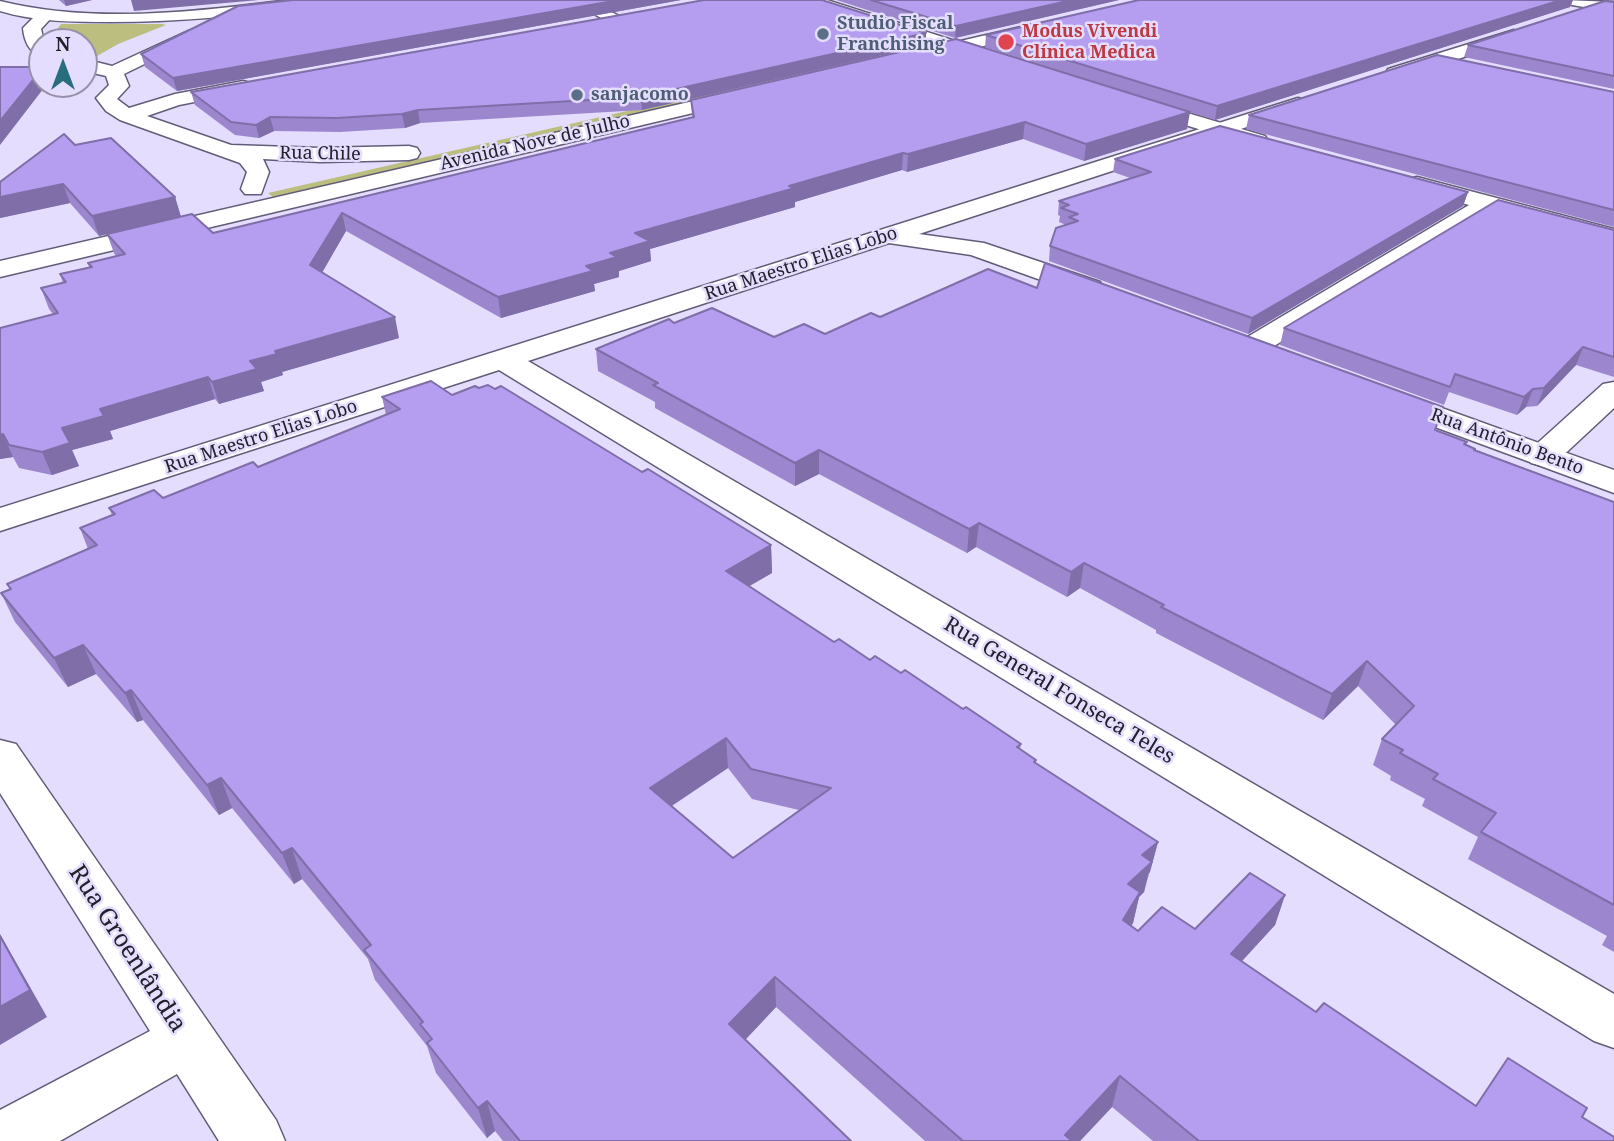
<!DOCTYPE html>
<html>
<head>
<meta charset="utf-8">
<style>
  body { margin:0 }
  #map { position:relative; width:1614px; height:1141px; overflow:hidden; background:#e4ddfd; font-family:"Noto Serif",serif }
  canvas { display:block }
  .north { position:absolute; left:28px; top:28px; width:70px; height:70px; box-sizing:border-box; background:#e4ddfd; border:2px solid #9791a9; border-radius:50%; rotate:0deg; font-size:19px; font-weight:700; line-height:28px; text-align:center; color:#23202c }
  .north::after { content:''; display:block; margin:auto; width:24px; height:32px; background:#276d7c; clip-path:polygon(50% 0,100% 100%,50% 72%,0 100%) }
</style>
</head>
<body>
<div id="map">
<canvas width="1614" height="1141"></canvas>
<div class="north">N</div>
</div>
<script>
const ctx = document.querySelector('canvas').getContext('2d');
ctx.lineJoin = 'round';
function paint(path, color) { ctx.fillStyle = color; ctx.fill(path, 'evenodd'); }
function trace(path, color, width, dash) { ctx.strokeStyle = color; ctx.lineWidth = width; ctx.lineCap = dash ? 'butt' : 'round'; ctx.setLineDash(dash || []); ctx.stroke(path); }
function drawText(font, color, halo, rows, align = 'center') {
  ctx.font = font + ' "Noto Serif",serif'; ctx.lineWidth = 5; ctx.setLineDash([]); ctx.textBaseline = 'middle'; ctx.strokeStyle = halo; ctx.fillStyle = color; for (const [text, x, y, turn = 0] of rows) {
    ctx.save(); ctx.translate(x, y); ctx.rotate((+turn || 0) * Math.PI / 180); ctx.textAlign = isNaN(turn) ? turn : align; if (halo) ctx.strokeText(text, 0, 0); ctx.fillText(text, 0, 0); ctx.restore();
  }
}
paint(new Path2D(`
  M 61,24 L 162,24 L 166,25 L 118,44 L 92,59 L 84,57 L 84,42 L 57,42 L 55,32 Z
  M 907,47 L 915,50 L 273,197 L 268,193 Z`), '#bbbe7f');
const street = new Path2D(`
  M 567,0 L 588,0 L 625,19 L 623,23 L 611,23 Z
  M 803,0 L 827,0 L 999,55 L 1002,59 L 999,63 L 987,63 L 805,3 Z
  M 45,11 L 53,16 L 41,29 L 44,42 L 42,56 C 29,53 24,40 23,28 L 39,12 Z
  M 188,31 L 194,32 L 197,36 L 194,40 L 124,74 L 129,86 L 117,99 L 129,108 L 175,94 L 243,81 L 250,83 L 253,87 L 250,91 L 179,105 L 147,116 L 231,145 L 320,148 L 409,146 L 417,148 L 420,153 L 417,158 L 409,160 L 320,162 L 263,159 L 269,172 L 261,194 L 245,194 L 241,189 L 247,172 L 240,163 L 120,120 L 106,111 L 96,98 L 109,85 L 106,76 L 84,71 L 84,59 L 112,66 Z
  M 1137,98 L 1265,136 L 1268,141 L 1265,146 L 1257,147 L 1130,108 L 1127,104 L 1130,100 Z
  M 1417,177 L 1614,229 L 1614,245 L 1493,212 L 1261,354 L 1250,357 L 1239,354 L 1235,348 L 1239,342 L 1469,205 L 1409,189 L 1405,184 L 1409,179 Z
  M 1614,382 L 1614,408 L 1555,463 L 1543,466 L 1531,463 L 1526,456 L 1531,449 L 1603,384 Z`);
const secondary = new Path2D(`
  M 289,0 L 332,0 L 324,5 C 253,15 183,22 111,22 C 74,22 36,22 0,11 L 0,1 C 92,24 195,12 289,0 Z
  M 1514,30 L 1523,35 L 1520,39 L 1402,77 L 1388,77 L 1386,73 L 1388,69 Z
  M 1298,98 L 1305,100 L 1308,104 L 1305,108 L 919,234 L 984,243 L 1100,282 L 1104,288 L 1100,294 L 1090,296 L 1080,294 L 971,255 L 889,243 L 528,361 L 1614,994 L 1614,1048 L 1594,1041 L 499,370 L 0,531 L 0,508 Z
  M 1389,389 L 1614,470 L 1614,493 L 1378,406 L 1373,399 L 1378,392 Z
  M 0,740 L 16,744 L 276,1120 L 285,1141 L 219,1141 L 177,1074 L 60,1141 L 0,1141 L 0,1110 L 150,1031 L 0,793 Z`);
const primary = new Path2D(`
  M 1564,0 L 1614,2 L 1614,12 L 1572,5 Z
  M 1038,23 L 1047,28 L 1044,32 L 919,61 L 910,56 L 913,52 Z
  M 741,90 L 748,92 L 751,96 L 748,100 L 0,277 L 0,261 Z`);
trace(street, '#635c78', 3);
trace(secondary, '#635c78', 3);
trace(primary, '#635c78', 3);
paint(street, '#fff');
paint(secondary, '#fff');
paint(primary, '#fff');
paint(new Path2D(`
  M 59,0 L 92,0 L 66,6 Z
  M 293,0 L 681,0 L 177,91 L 145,67 L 141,54 Z
  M 836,0 L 1119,0 L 955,38 Z
  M 1139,0 L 1573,0 L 1570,7 L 1215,120 L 985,47 L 986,35 Z
  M 1614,2 L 1614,89 L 1464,57 L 1468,45 Z
  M 926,33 L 926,45 L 642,110 L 420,123 L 405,128 L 340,132 L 274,131 L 259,138 L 235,135 L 195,105 L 191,92 Z
  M 1614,92 L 1614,227 L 1246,129 L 1249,115 Z
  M 691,100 L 1187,129 L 1084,161 L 1023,139 L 907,172 L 902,170 L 795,202 L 795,207 L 650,249 L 651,261 L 619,271 L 619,277 L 594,284 L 595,291 L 501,318 L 346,231 L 322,272 L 399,338 L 282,372 L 283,375 L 261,382 L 264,391 L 219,404 L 215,399 L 110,431 L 113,439 L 72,450 L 79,466 L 52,475 L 19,468 L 13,457 L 0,459 L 0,328 L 53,314 L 49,309 L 41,288 L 63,283 L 60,274 L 89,267 L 88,263 L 116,256 L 114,253 L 107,234 L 99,236 L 70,203 L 0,218 L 75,145 L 175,197 L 181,217 L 213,233 L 692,117 Z
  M 1115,159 L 1468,192 L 1463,206 L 1248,334 L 1049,261 L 1050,246 L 1066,225 L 1059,222 L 1060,216 L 1058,215 L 1059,201 L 1130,178 L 1113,172 Z
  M 1614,230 L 1614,377 L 1576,365 L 1537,406 L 1526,407 L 1517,415 L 1449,392 L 1444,405 L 1280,345 L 1284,328 Z
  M 1037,288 L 1435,430 L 1467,442 L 1466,445 L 1475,449 L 1475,450 L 1614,502 L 1614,952 L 1602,945 L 1607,936 L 1468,859 L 1478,837 L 1422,806 L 1425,799 L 1390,780 L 1391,776 L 1373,765 L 1382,739 L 1396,725 L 1358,686 L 1323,720 L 1156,633 L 1156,630 L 1080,588 L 1067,597 L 976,547 L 967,553 L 819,474 L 795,486 L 655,408 L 655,402 L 598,371 L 596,349 L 674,323 L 774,337 L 825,334 L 880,317 Z
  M 452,395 L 642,472 L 771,545 L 772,573 L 749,586 L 834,642 L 901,673 L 1021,744 L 1020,749 L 1036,760 L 1036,763 L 1158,842 L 1144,892 L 1139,897 L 1133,923 L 1131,926 L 1138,931 L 1195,929 L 1285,895 L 1275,925 L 1242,961 L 1316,1012 L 1476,1106 L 1582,1117 L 1614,1141 L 1153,1141 L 1112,1107 L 1080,1141 L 925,1141 L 776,1007 L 745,1040 L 851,1141 L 503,1141 L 495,1131 L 487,1138 L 436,1073 L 427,1046 L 375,980 L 368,959 L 302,879 L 294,884 L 232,808 L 219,815 L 143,720 L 137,722 L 96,674 L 68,687 L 15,622 L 1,593 L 10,590 L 7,584 L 88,549 L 80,528 L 112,515 L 109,508 L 163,498 L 258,467 L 386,415 L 382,397 ZM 728,768 L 752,799 L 799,810 L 733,858 L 672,806 Z`), '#9c87ce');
paint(new Path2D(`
  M 64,0 L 92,0 L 66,6 Z
  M 131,0 L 259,0 L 134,11 Z
  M 619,0 L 681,0 L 177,91 L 173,78 Z
  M 1072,0 L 1119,0 L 955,38 L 956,26 Z
  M 1561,0 L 1573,0 L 1570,7 L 1215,120 L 1217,106 Z
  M 926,33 L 926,45 L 642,110 L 641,97 Z
  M 42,69 L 42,84 L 47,84 L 0,145 L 0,121 Z
  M 418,110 L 420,123 L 405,128 L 402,114 Z
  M 1190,112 L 1187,129 L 1084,161 L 1086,144 Z
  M 270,117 L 274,131 L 259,138 L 256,125 Z
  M 1025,122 L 1023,139 L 907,172 L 908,154 Z
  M 903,153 L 902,170 L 795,202 L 795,207 L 650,249 L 651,261 L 619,271 L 619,277 L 594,284 L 595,291 L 501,318 L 498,297 L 586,266 L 610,253 L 635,233 L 789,186 Z
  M 63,184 L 70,203 L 0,218 L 0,197 Z
  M 1468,192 L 1463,206 L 1248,334 L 1252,318 Z
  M 175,197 L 181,217 L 99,236 L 92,216 Z
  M 342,213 L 346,231 L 315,285 L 310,265 Z
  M 395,317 L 399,338 L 282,372 L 283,375 L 261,382 L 264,391 L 219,404 L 212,382 L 250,361 L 275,351 Z
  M 1583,347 L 1576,365 L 1537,406 L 1544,388 Z
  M 208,377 L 215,399 L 110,431 L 113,439 L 72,450 L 79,466 L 52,475 L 42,452 L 62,428 L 100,409 Z
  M 1533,389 L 1526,407 L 1517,415 L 1524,397 Z
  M 3,434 L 13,457 L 0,459 L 0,435 Z
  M 819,450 L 819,474 L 795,486 L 795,463 Z
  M 979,523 L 976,547 L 967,553 L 969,529 Z
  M 771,545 L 772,573 L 727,599 L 726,571 Z
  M 1084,563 L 1080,588 L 1067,597 L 1071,572 Z
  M 83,645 L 96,674 L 68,687 L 54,658 Z
  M 1367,661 L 1358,686 L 1323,720 L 1332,694 Z
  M 131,690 L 143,720 L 137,722 L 125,693 Z
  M 726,738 L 728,768 L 653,818 L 650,788 Z
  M 221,778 L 232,808 L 219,815 L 207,785 Z
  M 1158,842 L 1150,872 L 1148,874 L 1144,892 L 1139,897 L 1133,923 L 1116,951 L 1128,884 L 1142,855 Z
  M 292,848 L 302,879 L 294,884 L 282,853 Z
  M 1285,895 L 1275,925 L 1221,984 L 1231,954 Z
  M 0,934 L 47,1017 L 0,1045 Z
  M 775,977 L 776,1007 L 731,1055 L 729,1024 Z
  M 1120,1076 L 1112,1107 L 1080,1141 L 1064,1141 L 1065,1135 Z
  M 487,1101 L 495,1131 L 487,1138 L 478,1108 Z`), '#7f6ea8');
const building = new Path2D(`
  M 293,0 L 619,0 L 173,78 L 141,54 L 238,6 Z
  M 704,0 L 822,0 L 926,33 L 641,97 L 418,110 L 402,114 L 337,118 L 270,117 L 256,125 L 231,122 L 191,92 Z
  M 871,0 L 1072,0 L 956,26 Z
  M 1139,0 L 1561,0 L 1217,106 L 986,35 Z
  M 1605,1 L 1614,2 L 1614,76 L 1468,45 Z
  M 956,39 L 1190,112 L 1086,144 L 1025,122 L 908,154 L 903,153 L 789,186 L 795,188 L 635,233 L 650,241 L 610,253 L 617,257 L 586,266 L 593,271 L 498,297 L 342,213 L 310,265 L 395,317 L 275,351 L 277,354 L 250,361 L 257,369 L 212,382 L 208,377 L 100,409 L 104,416 L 62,428 L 70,443 L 42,452 L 9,445 L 3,434 L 0,435 L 0,328 L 58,313 L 41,288 L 66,282 L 60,274 L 92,267 L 88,263 L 125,254 L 107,234 L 192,214 L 213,233 L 694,117 L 691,100 Z
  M 1437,55 L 1614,92 L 1614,210 L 1249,115 Z
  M 0,67 L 42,67 L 42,69 L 0,121 Z
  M 1220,126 L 1468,192 L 1252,318 L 1050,246 L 1056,228 L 1078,221 L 1069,217 L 1078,214 L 1061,208 L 1069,205 L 1059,201 L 1151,172 L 1115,159 Z
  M 64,134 L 75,145 L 111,138 L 175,197 L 92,216 L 63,184 L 0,197 L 0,182 Z
  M 1498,200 L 1614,230 L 1614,357 L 1583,347 L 1544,388 L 1533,389 L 1524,397 L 1455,374 L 1450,387 L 1284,328 Z
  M 1045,263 L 1443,407 L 1435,430 L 1467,442 L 1464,444 L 1475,449 L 1474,450 L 1614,502 L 1614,905 L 1481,832 L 1496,813 L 1433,779 L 1438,774 L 1400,753 L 1403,750 L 1382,739 L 1414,706 L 1367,661 L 1332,694 L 1161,607 L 1164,605 L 1084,563 L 1071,572 L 979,523 L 969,529 L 819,450 L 795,463 L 653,385 L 658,383 L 596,349 L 669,319 L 674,323 L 712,308 L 774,337 L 804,324 L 825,334 L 871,313 L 880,317 L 988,269 L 1037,288 Z
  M 431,381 L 452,395 L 475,386 L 479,388 L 488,385 L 495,389 L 501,386 L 642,472 L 648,469 L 771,545 L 726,571 L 834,642 L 839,639 L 870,660 L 875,656 L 901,673 L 905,670 L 963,709 L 966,707 L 1021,744 L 1017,747 L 1036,760 L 1034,762 L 1158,842 L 1142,855 L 1152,862 L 1128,884 L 1140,892 L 1123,920 L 1138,931 L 1162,907 L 1195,929 L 1250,873 L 1285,895 L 1231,954 L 1316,1012 L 1324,1003 L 1476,1106 L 1508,1058 L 1587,1108 L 1582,1117 L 1614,1137 L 1614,1141 L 1199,1141 L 1120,1076 L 1065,1135 L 1072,1141 L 963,1141 L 775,977 L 729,1024 L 851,1141 L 520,1141 L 487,1101 L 478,1108 L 427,1043 L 432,1039 L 420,1024 L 423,1022 L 364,950 L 371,945 L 292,848 L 282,853 L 221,778 L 207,785 L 131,690 L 125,693 L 83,645 L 54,658 L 1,593 L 11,589 L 7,584 L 97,545 L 80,528 L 115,514 L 109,508 L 154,490 L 163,498 L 253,462 L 258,467 L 400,409 L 382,397 ZM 726,738 L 751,769 L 831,788 L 733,858 L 650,788 Z
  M 0,936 L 30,990 L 0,1007 Z`);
paint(building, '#b59df0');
trace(building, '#7f6ea8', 2);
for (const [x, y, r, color] of [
  [823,34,7,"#5c6f8a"],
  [1006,42,9,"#e0444e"],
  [577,95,7,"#5c6f8a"]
]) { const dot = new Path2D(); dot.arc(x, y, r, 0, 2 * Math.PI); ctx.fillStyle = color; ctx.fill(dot); trace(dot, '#e4ddfd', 2.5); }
drawText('bold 18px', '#4e5e75', '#e4ddfd', [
  ["Studio Fiscal",837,24],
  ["Franchising",837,45],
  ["sanjacomo",591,95]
], 'left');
drawText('bold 18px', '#be3a42', '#e4ddfd', [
  ["Modus Vivendi",1022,32],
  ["Clínica Medica",1022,53]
], 'left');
drawText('18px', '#23202c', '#e4ddfd', [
  ["Avenida Nove de Julho",535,143,-13],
  ["Rua Chile",320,154,1],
  ["Rua Maestro Elias Lobo",801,264,-18],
  ["Rua Maestro Elias Lobo",261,437,-18],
  ["Rua Antônio Bento",1507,442,20]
]);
drawText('21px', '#23202c', '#e4ddfd', [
  ["Rua General Fonseca Teles",1059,691,31]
]);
drawText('24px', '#23202c', '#e4ddfd', [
  ["Rua Groenlândia",127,949,57]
]);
</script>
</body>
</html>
